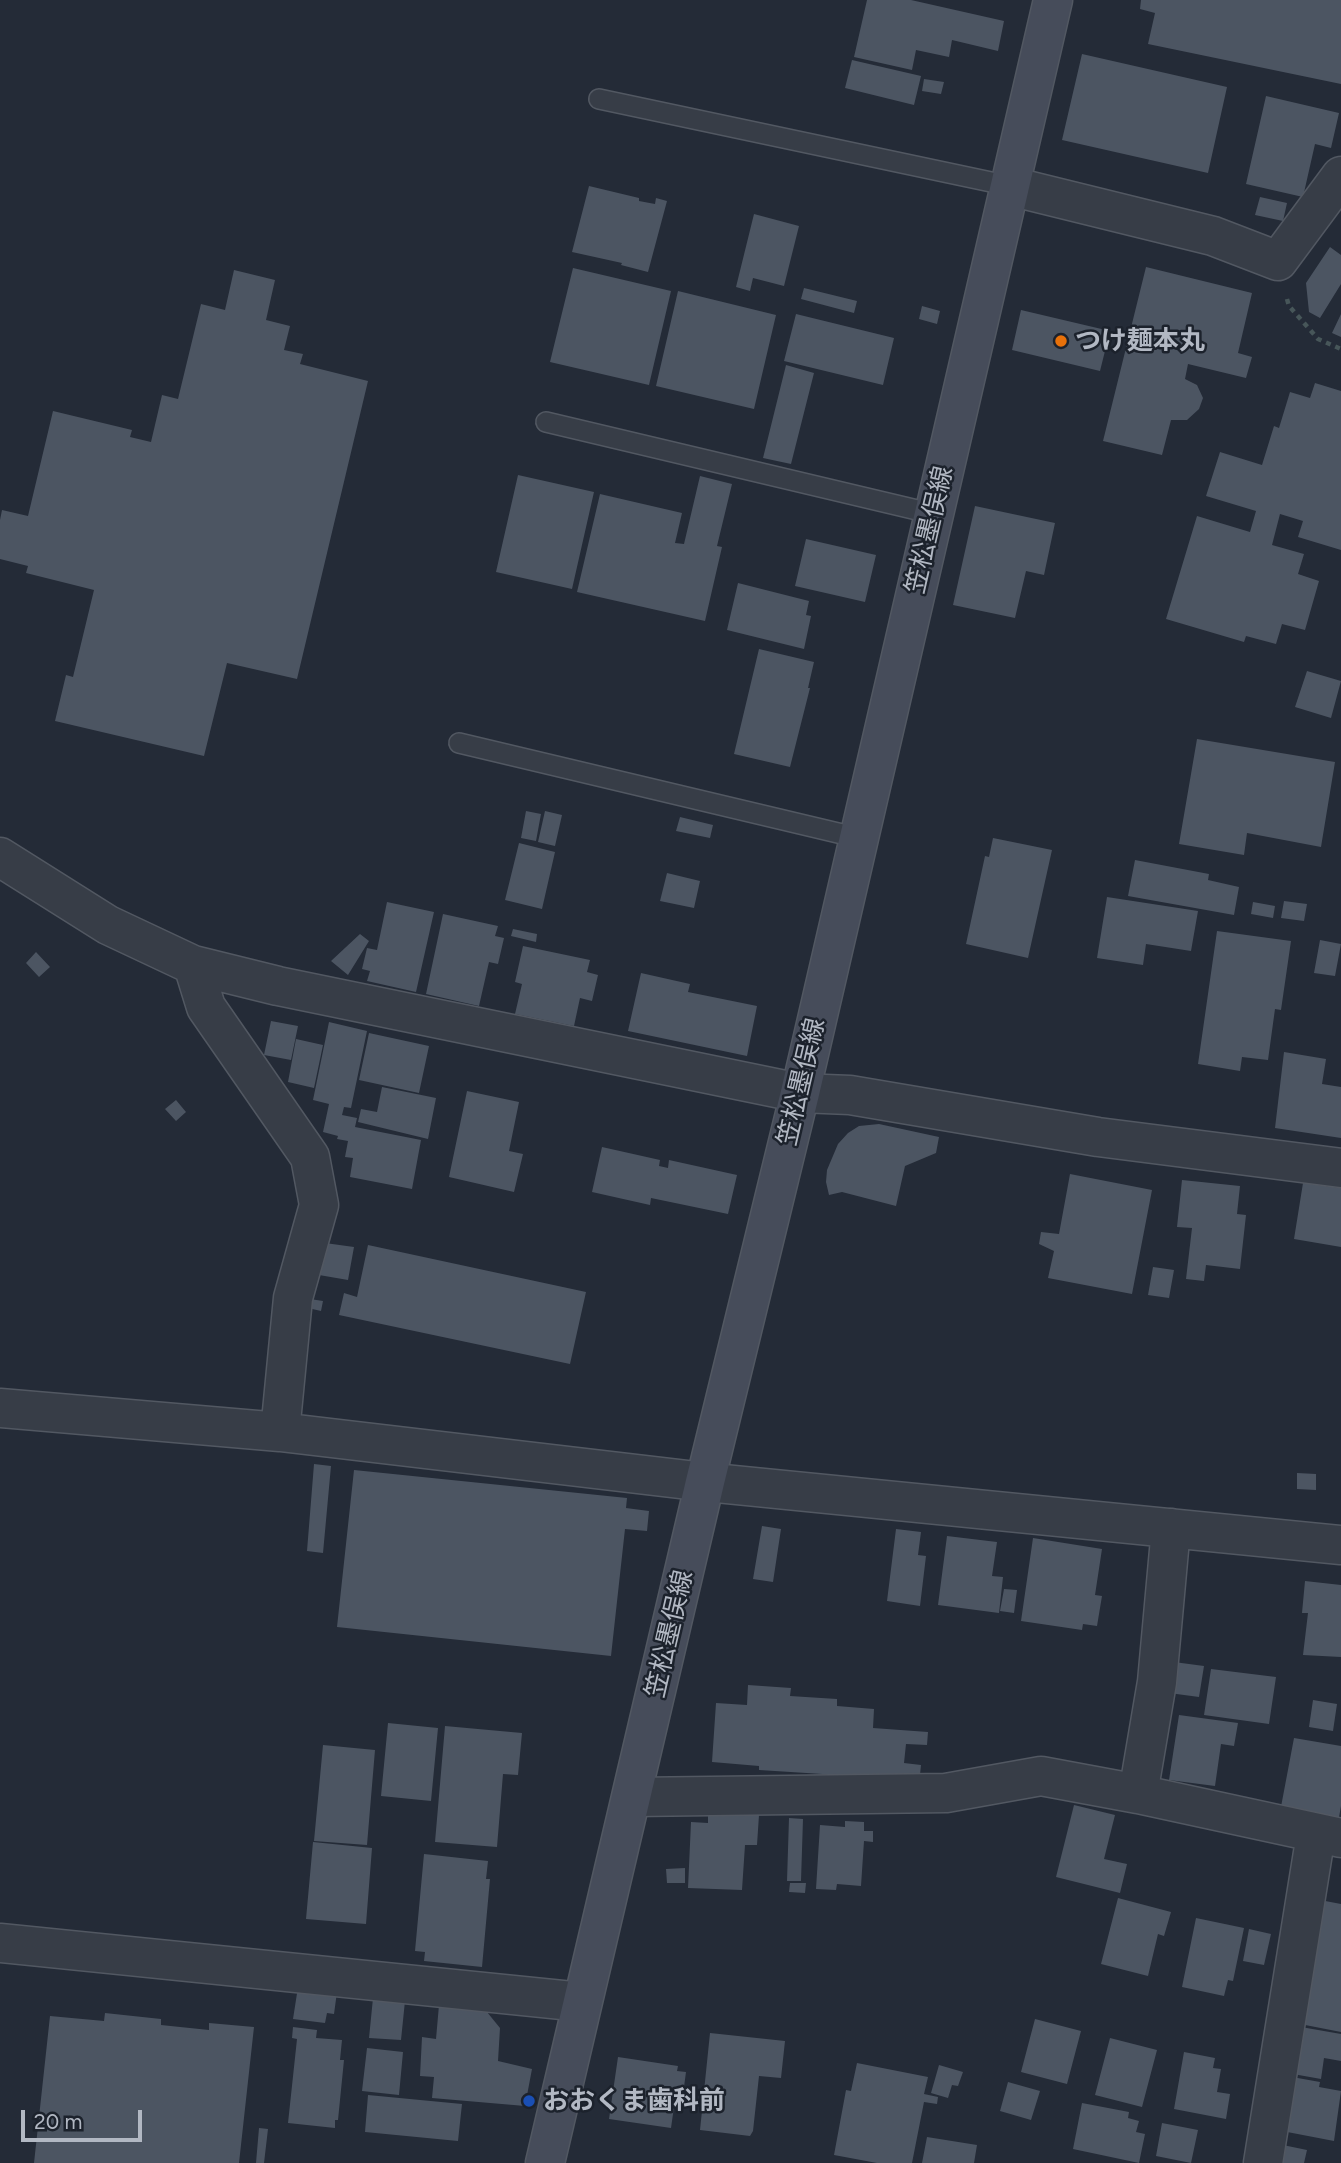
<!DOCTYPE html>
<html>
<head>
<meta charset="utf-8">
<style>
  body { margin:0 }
  #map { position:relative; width:1341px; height:2163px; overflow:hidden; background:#242b37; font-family:Figtree,sans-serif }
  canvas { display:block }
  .scale { position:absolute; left:21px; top:2110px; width:121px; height:32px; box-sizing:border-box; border:4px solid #b2b8c3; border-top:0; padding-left:9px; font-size:21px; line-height:24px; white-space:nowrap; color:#b2b8c3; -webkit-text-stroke:5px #1c222c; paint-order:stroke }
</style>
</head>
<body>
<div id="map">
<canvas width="1341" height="2163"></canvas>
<div class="scale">20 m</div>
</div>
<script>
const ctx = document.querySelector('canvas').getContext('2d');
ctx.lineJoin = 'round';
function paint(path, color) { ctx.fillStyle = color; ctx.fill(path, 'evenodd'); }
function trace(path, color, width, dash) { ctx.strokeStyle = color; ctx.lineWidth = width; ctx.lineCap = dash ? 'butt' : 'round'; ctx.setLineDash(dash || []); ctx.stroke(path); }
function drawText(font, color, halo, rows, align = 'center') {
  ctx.font = font + ' Figtree,"Noto Sans JP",sans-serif'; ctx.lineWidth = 5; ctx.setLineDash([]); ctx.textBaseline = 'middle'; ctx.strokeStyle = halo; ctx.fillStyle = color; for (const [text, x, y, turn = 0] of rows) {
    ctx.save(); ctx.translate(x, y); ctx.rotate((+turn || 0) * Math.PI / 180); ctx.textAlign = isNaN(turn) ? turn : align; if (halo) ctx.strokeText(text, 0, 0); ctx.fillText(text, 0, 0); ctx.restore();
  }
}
paint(new Path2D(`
  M 867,0 L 911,0 L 1004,21 L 998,51 L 952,40 L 949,57 L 916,50 L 912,70 L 854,57 Z
  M 1141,0 L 1341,0 L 1341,84 L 1148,44 L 1155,13 L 1140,9 Z
  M 1082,54 L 1227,87 L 1208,173 L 1062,140 Z
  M 852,60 L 921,76 L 914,105 L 845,88 Z
  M 924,79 L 944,82 L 941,94 L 922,91 Z
  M 1266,96 L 1339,113 L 1331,148 L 1315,144 L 1303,197 L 1246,184 Z
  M 589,186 L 639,198 L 639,201 L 655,204 L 656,198 L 667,201 L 648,272 L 621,265 L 622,263 L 572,252 Z
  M 1260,197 L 1287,203 L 1283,221 L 1255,215 Z
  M 754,214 L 799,226 L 784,286 L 753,278 L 750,291 L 736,287 Z
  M 1330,247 L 1341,255 L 1341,284 L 1320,318 L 1309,312 L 1306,283 Z
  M 1146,267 L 1252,293 L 1238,353 L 1252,357 L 1246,378 L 1188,364 L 1185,379 L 1197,385 L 1203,398 L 1199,409 L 1187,420 L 1171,420 L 1162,455 L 1103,441 Z
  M 573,268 L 671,291 L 649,385 L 550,362 Z
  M 234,270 L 275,280 L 266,320 L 290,326 L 284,350 L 303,354 L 300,364 L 368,381 L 297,679 L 227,663 L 204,756 L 55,721 L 66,675 L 73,677 L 94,590 L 26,573 L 28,566 L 0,559 L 0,520 L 2,510 L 28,516 L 53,411 L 132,430 L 130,437 L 151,442 L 162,395 L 178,399 L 201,304 L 225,310 Z
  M 804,288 L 857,301 L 854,313 L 801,299 Z
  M 678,291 L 776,315 L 754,409 L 656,386 Z
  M 922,306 L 940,311 L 937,324 L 919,319 Z
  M 1021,310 L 1110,331 L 1100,371 L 1012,350 Z
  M 796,314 L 894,338 L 883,385 L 784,361 Z
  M 1341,314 L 1341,337 L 1332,333 Z
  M 786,365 L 814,373 L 791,464 L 763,458 Z
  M 1315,383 L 1341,391 L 1341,550 L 1298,537 L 1303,521 L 1280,514 L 1272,545 L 1304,554 L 1298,574 L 1319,581 L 1305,630 L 1282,624 L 1276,644 L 1246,636 L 1244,642 L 1166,619 L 1197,516 L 1250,532 L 1256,511 L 1206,496 L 1220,452 L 1262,465 L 1274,426 L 1279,428 L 1290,392 L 1310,398 Z
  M 518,475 L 594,492 L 572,589 L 496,572 Z
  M 700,476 L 732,484 L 717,546 L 722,547 L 705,621 L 577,592 L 600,494 L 682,513 L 675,543 L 684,544 Z
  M 975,506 L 1055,523 L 1044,575 L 1026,571 L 1015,618 L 953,605 Z
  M 806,539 L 876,555 L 865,602 L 795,586 Z
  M 738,583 L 809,601 L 806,615 L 811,616 L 804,649 L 727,630 Z
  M 759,649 L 814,662 L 808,688 L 810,688 L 790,767 L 734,754 Z
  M 1307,671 L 1341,681 L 1331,718 L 1295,707 Z
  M 1197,739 L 1335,762 L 1321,847 L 1247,833 L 1244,855 L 1179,844 Z
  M 526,811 L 541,814 L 536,841 L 521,838 Z
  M 545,811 L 562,815 L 555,846 L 538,842 Z
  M 680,817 L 713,825 L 710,838 L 676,831 Z
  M 993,838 L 1052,850 L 1028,958 L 966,944 L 985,856 L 989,857 Z
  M 519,843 L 555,852 L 542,909 L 505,900 Z
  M 1135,860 L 1209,874 L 1208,880 L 1239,887 L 1234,915 L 1128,896 Z
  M 667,873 L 700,881 L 694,908 L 660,901 Z
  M 1107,897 L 1198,911 L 1191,951 L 1146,944 L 1143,965 L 1097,958 Z
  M 1284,901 L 1307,904 L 1304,921 L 1281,918 Z
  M 387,902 L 434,912 L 416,992 L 367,981 L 370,971 L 362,969 L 367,948 L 377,950 Z
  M 1253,902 L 1275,906 L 1273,918 L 1251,914 Z
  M 443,914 L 498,926 L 495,936 L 504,938 L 498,964 L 489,962 L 479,1006 L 426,994 Z
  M 513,929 L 537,934 L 536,942 L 511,936 Z
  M 1217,931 L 1291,941 L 1281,1010 L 1275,1009 L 1268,1060 L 1242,1057 L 1240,1071 L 1198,1064 Z
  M 360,934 L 369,941 L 348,975 L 331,961 Z
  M 1320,940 L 1341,944 L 1335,976 L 1314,973 Z
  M 523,946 L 590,960 L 587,972 L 598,975 L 592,1001 L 580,998 L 574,1026 L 515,1014 L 522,984 L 515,982 Z
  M 36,952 L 50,967 L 39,977 L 26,963 Z
  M 641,973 L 690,984 L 688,992 L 757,1006 L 747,1056 L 628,1031 Z
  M 271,1021 L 298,1026 L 291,1060 L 264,1055 Z
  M 329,1022 L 367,1031 L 351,1108 L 344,1107 L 342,1115 L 357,1118 L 355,1127 L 421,1140 L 412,1189 L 350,1177 L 353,1158 L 345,1157 L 348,1141 L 337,1139 L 338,1136 L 323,1132 L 329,1104 L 313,1100 Z
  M 369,1033 L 429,1046 L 419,1093 L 359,1080 Z
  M 296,1039 L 323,1045 L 314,1088 L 288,1082 Z
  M 1284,1052 L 1326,1059 L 1322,1084 L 1341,1087 L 1341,1138 L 1275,1128 Z
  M 382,1087 L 436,1098 L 428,1139 L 358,1122 L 361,1109 L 377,1112 Z
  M 467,1091 L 519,1102 L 509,1151 L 523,1154 L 514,1192 L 449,1177 Z
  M 176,1100 L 186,1112 L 176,1121 L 165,1109 Z
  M 879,1124 L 939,1137 L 936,1153 L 905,1166 L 896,1206 L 842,1192 L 829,1195 L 826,1182 L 827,1170 L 838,1144 L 848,1133 L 859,1126 Z
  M 602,1147 L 660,1160 L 659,1166 L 668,1168 L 669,1160 L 737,1175 L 728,1214 L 651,1198 L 650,1205 L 592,1192 Z
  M 1070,1174 L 1152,1190 L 1132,1294 L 1048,1278 L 1054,1251 L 1039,1244 L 1041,1232 L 1059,1234 Z
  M 1182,1180 L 1240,1186 L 1237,1214 L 1246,1215 L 1240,1269 L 1206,1265 L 1204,1281 L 1186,1279 L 1192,1228 L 1177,1227 Z
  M 1303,1183 L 1341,1188 L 1341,1247 L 1294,1239 Z
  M 325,1243 L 354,1247 L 348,1280 L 319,1275 Z
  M 368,1245 L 586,1292 L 570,1364 L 339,1315 L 344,1293 L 357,1297 Z
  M 1153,1267 L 1174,1270 L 1169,1298 L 1148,1295 Z
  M 310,1299 L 323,1301 L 321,1311 L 308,1308 Z
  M 314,1464 L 331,1466 L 323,1553 L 307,1551 Z
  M 354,1470 L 627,1498 L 626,1508 L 649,1511 L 647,1531 L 625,1529 L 611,1656 L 337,1627 Z
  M 1297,1473 L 1316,1474 L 1316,1490 L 1297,1489 Z
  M 762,1526 L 781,1529 L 773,1582 L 753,1579 Z
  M 896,1529 L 921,1532 L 918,1555 L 926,1556 L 920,1606 L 887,1601 Z
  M 947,1536 L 997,1542 L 992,1576 L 1003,1577 L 999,1613 L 938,1605 Z
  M 1033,1538 L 1102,1549 L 1095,1595 L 1102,1596 L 1097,1626 L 1083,1624 L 1082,1630 L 1021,1621 Z
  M 1305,1581 L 1341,1585 L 1341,1657 L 1303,1655 L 1308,1613 L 1302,1613 Z
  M 1004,1589 L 1017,1590 L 1014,1613 L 1000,1611 Z
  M 1174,1662 L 1204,1666 L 1199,1697 L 1169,1693 Z
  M 1211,1669 L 1276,1677 L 1269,1724 L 1204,1715 Z
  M 748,1685 L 791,1688 L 790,1696 L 837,1699 L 837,1706 L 874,1709 L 873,1728 L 928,1732 L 927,1745 L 906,1744 L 904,1763 L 921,1765 L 919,1785 L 837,1785 L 838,1775 L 759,1770 L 759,1766 L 712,1762 L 716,1703 L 747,1705 Z
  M 1313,1700 L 1337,1704 L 1333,1731 L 1309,1727 Z
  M 1179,1715 L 1238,1723 L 1234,1746 L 1221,1744 L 1215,1786 L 1169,1780 Z
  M 388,1723 L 438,1728 L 431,1801 L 381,1796 Z
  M 445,1726 L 522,1733 L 518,1775 L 503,1774 L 497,1847 L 435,1842 Z
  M 1294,1738 L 1341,1746 L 1341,1806 L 1338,1823 L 1280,1812 Z
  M 323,1745 L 375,1750 L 367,1845 L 314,1841 Z
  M 1074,1805 L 1115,1815 L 1104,1859 L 1127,1864 L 1120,1893 L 1056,1877 Z
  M 708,1813 L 759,1815 L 757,1845 L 745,1845 L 742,1890 L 688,1888 L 691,1822 L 708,1823 Z
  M 789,1818 L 803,1819 L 801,1881 L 787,1881 Z
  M 845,1821 L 864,1822 L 864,1831 L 873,1831 L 873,1842 L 864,1841 L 861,1886 L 837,1884 L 836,1890 L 816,1889 L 820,1825 L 845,1827 Z
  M 313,1842 L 372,1848 L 366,1924 L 306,1919 Z
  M 424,1854 L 488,1861 L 486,1879 L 490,1879 L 482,1967 L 424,1961 L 425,1952 L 415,1951 Z
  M 685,1868 L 685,1883 L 667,1883 L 666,1869 Z
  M 790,1883 L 806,1883 L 805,1893 L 789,1892 Z
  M 1118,1898 L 1171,1912 L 1164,1936 L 1158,1934 L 1148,1976 L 1101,1964 Z
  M 1320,1900 L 1341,1904 L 1341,2032 L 1295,2023 Z
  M 1196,1918 L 1244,1928 L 1233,1981 L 1228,1980 L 1224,1996 L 1182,1987 Z
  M 1249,1929 L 1271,1934 L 1264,1965 L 1243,1961 Z
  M 298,1987 L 337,1992 L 334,2014 L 327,2013 L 325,2023 L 293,2019 Z
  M 373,1998 L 405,2001 L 401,2040 L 369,2038 Z
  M 439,2005 L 475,2008 L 487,2012 L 500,2028 L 498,2061 L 532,2069 L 525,2106 L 432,2098 L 434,2077 L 420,2076 L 422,2037 L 436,2039 Z
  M 105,2013 L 161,2019 L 161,2025 L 209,2030 L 209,2023 L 254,2027 L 239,2163 L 34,2163 L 50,2016 L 104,2021 Z
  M 1035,2019 L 1081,2031 L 1067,2084 L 1021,2072 Z
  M 293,2027 L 317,2030 L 316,2038 L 342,2040 L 340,2060 L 344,2060 L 338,2120 L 335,2120 L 335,2128 L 288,2123 L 297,2039 L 292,2038 Z
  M 1301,2027 L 1341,2034 L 1341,2061 L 1324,2058 L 1321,2079 L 1293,2074 Z
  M 710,2033 L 785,2041 L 781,2078 L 759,2076 L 753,2131 L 750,2136 L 700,2130 Z
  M 1110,2038 L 1157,2050 L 1142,2107 L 1095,2095 Z
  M 367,2048 L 403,2052 L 399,2095 L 362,2091 Z
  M 1184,2052 L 1215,2058 L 1213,2068 L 1221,2069 L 1217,2092 L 1230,2094 L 1226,2119 L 1174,2109 Z
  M 618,2057 L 678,2066 L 677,2071 L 686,2072 L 684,2087 L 677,2086 L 671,2128 L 609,2119 Z
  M 857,2063 L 928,2077 L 924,2094 L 938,2097 L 937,2104 L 924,2102 L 912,2163 L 877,2163 L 834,2155 L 846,2090 L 851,2091 Z
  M 939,2065 L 963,2072 L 958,2086 L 952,2085 L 948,2098 L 931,2093 Z
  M 1292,2077 L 1320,2082 L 1319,2087 L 1341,2091 L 1334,2141 L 1282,2131 Z
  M 1008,2082 L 1040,2091 L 1031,2120 L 1000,2111 Z
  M 368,2095 L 462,2104 L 458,2141 L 365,2132 Z
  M 1082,2103 L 1129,2112 L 1128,2118 L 1139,2121 L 1136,2132 L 1145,2134 L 1139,2163 L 1073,2149 Z
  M 1162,2123 L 1198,2130 L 1191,2163 L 1156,2156 Z
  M 259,2128 L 268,2129 L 264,2163 L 256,2163 Z
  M 927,2137 L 977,2145 L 974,2163 L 922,2163 Z
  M 1278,2144 L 1307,2150 L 1304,2163 L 1274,2163 Z`), '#4c5562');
const service = new Path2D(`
  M 599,99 L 1010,186
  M 546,422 L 934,514
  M 459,743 L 859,838`);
const minor = new Path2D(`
  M 1010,186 L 1213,236 L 1278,261 L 1341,176
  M 0,857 L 108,925 L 193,965 L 278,986 L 800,1093 L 850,1095 L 1098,1137 L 1341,1168
  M 193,965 L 206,1007 L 310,1157 L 319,1205 L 293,1298 L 280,1432
  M 0,1408 L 280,1432 L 705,1482 L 1341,1545
  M 1138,1794 L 1157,1682 L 1171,1528
  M 632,1797 L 946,1793 L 1041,1776 L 1138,1794 L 1341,1838
  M 0,1943 L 582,2002
  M 1263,2163 L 1316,1834`);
const secondary = new Path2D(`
  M 545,2163 L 705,1482 L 800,1093 L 1053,0`);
trace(service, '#525862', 22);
trace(minor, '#525862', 41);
trace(secondary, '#525862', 41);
trace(new Path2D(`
  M 1287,299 L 1289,306 L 1318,339 L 1341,349`), '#475659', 4.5, [5, 5]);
trace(service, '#373d47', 19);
trace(minor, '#373d47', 38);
trace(secondary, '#464c5a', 38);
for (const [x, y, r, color] of [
  [1061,341,7,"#e8710a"],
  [529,2101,7,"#1a4fb4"]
]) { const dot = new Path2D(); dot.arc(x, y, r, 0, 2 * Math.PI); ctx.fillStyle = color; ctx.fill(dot); trace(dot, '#1c222c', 2.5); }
drawText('bold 26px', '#b2b8c3', '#1c222c', [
  ["つけ麺本丸",1075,341],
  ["おおくま歯科前",543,2101]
], 'left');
drawText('26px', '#b2b8c3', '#1c222c', [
  ["笠松墨俣線",930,530,-77],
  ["笠松墨俣線",802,1082,-77],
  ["笠松墨俣線",670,1634,-77]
]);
</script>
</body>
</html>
